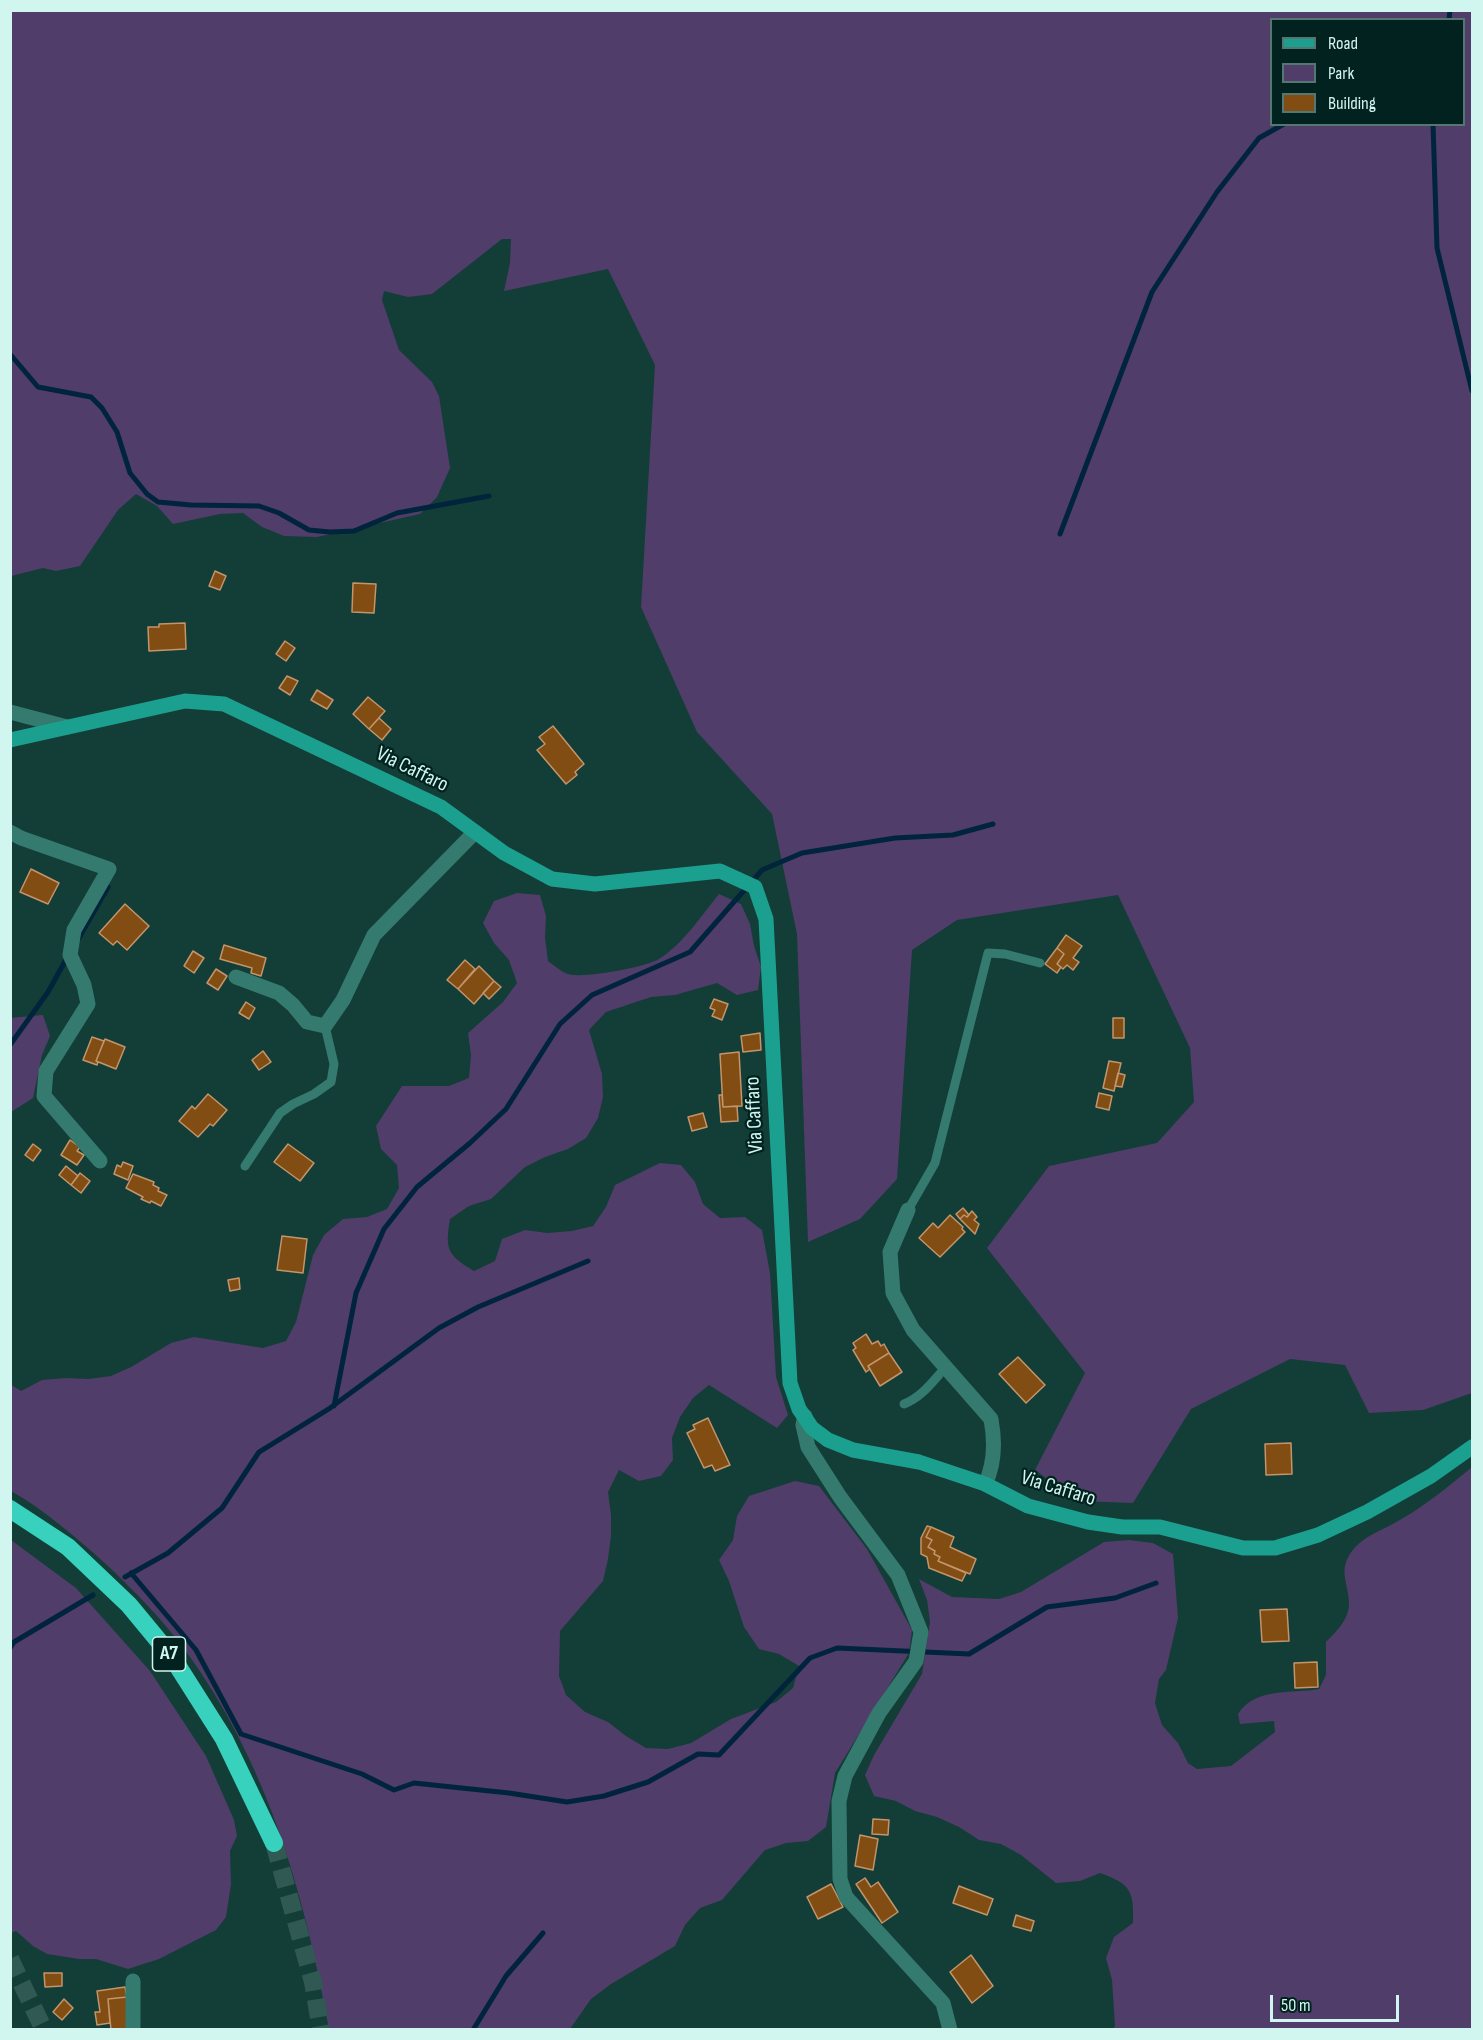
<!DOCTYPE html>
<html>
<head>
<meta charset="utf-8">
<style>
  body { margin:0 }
  #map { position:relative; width:1483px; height:2040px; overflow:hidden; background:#133d37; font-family:"Sofia Sans Condensed",sans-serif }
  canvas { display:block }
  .frame { position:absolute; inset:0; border:12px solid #d1f6ef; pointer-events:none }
  .legend { position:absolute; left:1270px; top:18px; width:195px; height:108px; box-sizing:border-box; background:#01221e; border:2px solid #547772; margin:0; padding:8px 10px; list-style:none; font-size:18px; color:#d1f6ef }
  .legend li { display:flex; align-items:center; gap:12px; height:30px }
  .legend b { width:30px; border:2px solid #547772 }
  .scale { position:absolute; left:1270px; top:1995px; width:129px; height:27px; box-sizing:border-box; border:3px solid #d1f6ef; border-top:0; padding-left:8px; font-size:18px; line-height:21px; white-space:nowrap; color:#d1f6ef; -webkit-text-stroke:4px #01221e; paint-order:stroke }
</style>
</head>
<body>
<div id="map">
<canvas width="1483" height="2040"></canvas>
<div class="frame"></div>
<ul class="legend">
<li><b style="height:8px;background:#1ba090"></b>Road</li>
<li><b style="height:16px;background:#503d6a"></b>Park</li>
<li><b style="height:16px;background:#824d13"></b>Building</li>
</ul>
<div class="scale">50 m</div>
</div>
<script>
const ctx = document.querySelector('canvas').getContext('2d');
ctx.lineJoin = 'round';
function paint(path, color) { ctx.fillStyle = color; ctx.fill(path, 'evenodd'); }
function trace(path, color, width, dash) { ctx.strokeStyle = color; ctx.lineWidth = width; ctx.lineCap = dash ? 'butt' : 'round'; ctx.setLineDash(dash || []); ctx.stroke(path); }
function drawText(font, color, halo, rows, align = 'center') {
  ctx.font = font + ' "Sofia Sans Condensed",sans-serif'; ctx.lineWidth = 4.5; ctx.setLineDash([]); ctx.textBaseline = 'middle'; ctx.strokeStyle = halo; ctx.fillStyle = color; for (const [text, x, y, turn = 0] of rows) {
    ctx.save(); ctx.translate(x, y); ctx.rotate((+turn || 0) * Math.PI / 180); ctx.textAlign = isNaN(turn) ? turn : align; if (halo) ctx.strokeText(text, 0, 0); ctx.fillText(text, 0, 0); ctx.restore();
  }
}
paint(new Path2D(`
  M 11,10 L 1472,11 L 1472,1393 L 1423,1410 L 1369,1413 L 1345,1365 L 1290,1359 L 1191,1409 L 1133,1503 L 1078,1501 L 1035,1470 L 1085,1373 L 987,1248 L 1049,1166 L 1157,1143 L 1194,1102 L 1190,1048 L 1118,895 L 957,920 L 912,950 L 897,1179 L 860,1219 L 808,1242 L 797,934 L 772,814 L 697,732 L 641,607 L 655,365 L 608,269 L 504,291 L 510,263 L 511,239 L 502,239 L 432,294 L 408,297 L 384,291 L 382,300 L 399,350 L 432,382 L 439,396 L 450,468 L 437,497 L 420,514 L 317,537 L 284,536 L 262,527 L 243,513 L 220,514 L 173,524 L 157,506 L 136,494 L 118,510 L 80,566 L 56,571 L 43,568 L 11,576 ZM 1272,20 L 1464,20 L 1464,124 L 1272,124 Z
  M 517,893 L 540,895 L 546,916 L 545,938 L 548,961 C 554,965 561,972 568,974 C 582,979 647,967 659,959 C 682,945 702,915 719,894 L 741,904 L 750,924 L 754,946 L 761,967 L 758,990 L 737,995 L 717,983 L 675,995 L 651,997 L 606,1012 L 589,1030 L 602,1074 L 603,1097 L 598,1118 L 586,1138 L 568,1149 L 545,1157 L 525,1167 L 491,1199 L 469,1206 L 450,1219 C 445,1249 447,1255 474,1271 L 495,1261 L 502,1239 L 525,1230 L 547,1233 L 572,1231 L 593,1226 L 606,1207 L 615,1185 L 660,1163 L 681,1165 L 695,1182 L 703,1204 L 720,1218 L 745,1217 L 762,1230 L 770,1273 L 776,1377 L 788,1415 L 777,1428 L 709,1385 L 693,1398 L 680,1417 L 672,1438 L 673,1460 L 661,1476 L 639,1481 L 619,1470 L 608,1492 L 611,1515 L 611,1536 L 608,1559 L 603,1581 L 560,1631 L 559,1676 L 566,1695 L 585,1712 L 608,1722 L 626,1736 L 646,1748 L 668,1749 L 691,1743 L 731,1719 L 776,1702 L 793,1688 L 799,1666 L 779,1654 L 759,1649 L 744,1627 L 729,1581 L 719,1560 L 733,1540 L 737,1516 L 749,1496 L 795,1481 L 819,1486 L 867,1549 L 912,1630 L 909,1653 L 835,1773 L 826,1827 L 808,1841 L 786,1843 L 765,1850 L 722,1900 L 700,1908 L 685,1925 L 675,1946 L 611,1984 L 591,1999 L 570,2029 L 329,2029 C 304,1892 268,1764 185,1650 C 163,1620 135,1592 108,1566 C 78,1539 46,1511 11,1491 L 10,1384 L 21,1391 L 42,1380 L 66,1378 L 88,1379 L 111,1376 L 131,1367 L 171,1343 L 194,1337 L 263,1348 L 286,1341 L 296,1322 L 313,1255 L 324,1235 L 343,1219 L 367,1217 L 387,1209 L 399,1188 L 397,1165 L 381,1149 L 376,1126 L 402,1086 L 449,1086 L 469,1078 L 471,1055 L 468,1033 L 503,1002 L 517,983 L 509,960 L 494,943 L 483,923 L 494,901 Z
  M 43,1015 L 50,1036 L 42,1055 L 33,1098 L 11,1112 L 10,1018 Z
  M 1472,1467 L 1472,2029 L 1113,2029 L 1115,2026 L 1112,1980 L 1106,1958 L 1114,1937 L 1133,1923 C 1134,1891 1131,1884 1100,1873 L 1080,1881 L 1056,1883 L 1021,1855 L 1001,1844 L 979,1840 L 959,1827 L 937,1817 L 915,1811 L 896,1801 L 874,1796 L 865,1775 L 874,1755 L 922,1674 L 930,1622 L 927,1600 L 919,1579 L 952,1597 L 999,1599 L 1021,1592 L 1104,1542 L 1129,1540 L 1153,1543 L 1173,1554 L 1178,1618 L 1166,1670 L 1159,1679 L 1155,1703 L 1162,1725 L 1178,1743 L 1188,1763 L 1197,1769 L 1231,1766 L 1275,1732 L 1274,1721 L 1240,1724 L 1238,1714 C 1255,1687 1291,1694 1319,1689 L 1326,1675 L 1326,1642 C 1336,1632 1349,1619 1349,1604 C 1349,1583 1337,1571 1352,1551 C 1363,1536 1383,1530 1398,1521 C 1425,1506 1449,1486 1472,1467 Z
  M 11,1540 L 76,1588 L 150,1671 L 206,1756 L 234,1820 L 237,1836 L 230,1851 L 231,1884 L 226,1917 L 216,1930 L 159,1959 L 128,1969 L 96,1959 L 79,1959 L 47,1954 L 33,1946 L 16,1931 L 11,1933 Z`), '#503d6a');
trace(new Path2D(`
  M 1449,20 L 1450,10
  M 1433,124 L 1437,248 L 1472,391
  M 10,354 L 38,387 L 91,397 L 102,408 L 117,432 L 130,473 L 147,494 L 158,502 L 191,505 L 259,506 L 279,513 L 309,530 L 330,532 L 354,531 L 397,513 L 489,496
  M 1060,534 L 1152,292 L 1217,192 L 1259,138 L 1284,124
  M 79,938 L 108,887
  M 10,1045 L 48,992 L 68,956
  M 334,1406 L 356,1293 L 384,1229 L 417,1187 L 470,1143 L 506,1109 L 560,1024 L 592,995 L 690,952 L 762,870 L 802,853 L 895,838 L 953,835 L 993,824
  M 131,1573 L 196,1650 L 241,1734 L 362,1774 L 394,1790 L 414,1783 L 509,1793 L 567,1802 L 604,1796 L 648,1782 L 698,1754 L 719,1755 L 810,1658 L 837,1648 L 969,1654 L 1047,1607 L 1115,1598 L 1156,1583
  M 125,1577 L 168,1553 L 222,1508 L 259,1452 L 330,1408 L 439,1328 L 478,1307 L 588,1261
  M 10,1648 L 14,1642 L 93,1595
  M 473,2030 L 506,1976 L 543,1933`), '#00243b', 5);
const building = new Path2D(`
  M 215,571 L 226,576 L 220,590 L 209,586 Z
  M 353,583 L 376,584 L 374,613 L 352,612 Z
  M 185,623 L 186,649 L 149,651 L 148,627 L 159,627 L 159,624 Z
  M 285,641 L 295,648 L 286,661 L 276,654 Z
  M 287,676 L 298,681 L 290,695 L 279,688 Z
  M 317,690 L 333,700 L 327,709 L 311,700 Z
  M 368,697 L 385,711 L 369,729 L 353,714 Z
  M 379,718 L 391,729 L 382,740 L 369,729 Z
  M 553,726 L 584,764 L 575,772 L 577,775 L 566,784 L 537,750 L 545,744 L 539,737 Z
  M 31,869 L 59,883 L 48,904 L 20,892 Z
  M 125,904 L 149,926 L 127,950 L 117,941 L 113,945 L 99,933 Z
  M 1066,935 L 1082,946 L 1073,958 L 1079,962 L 1073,970 L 1067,965 L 1063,969 L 1057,964 L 1064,954 L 1057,948 Z
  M 224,945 L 266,958 L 261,976 L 251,973 L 252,968 L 220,959 Z
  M 1057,948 L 1064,954 L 1057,964 L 1061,967 L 1057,973 L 1045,964 Z
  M 193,951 L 204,958 L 194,973 L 184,966 Z
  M 465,960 L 475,969 L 458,989 L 447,980 Z
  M 479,966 L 494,981 L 474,1004 L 458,989 Z
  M 216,969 L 227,976 L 218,990 L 207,983 Z
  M 494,981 L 501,987 L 489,999 L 483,993 Z
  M 714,999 L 728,1004 L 722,1020 L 712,1016 L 715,1010 L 710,1008 Z
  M 246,1002 L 255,1008 L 249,1019 L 239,1013 Z
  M 1113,1018 L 1124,1018 L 1124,1038 L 1113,1038 Z
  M 760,1033 L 761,1050 L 743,1052 L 741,1036 Z
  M 92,1037 L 104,1041 L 96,1061 L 98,1062 L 97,1065 L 83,1060 Z
  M 105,1039 L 125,1047 L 116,1069 L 96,1061 Z
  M 263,1051 L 271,1062 L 259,1070 L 252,1060 Z
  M 739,1052 L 742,1106 L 723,1107 L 720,1054 Z
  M 1109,1061 L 1121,1063 L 1114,1091 L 1103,1088 Z
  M 1118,1073 L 1125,1075 L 1122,1087 L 1115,1086 Z
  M 1099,1093 L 1112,1096 L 1109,1110 L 1096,1107 Z
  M 208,1094 L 227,1110 L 213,1126 L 210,1124 L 198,1137 L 179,1121 L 192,1106 L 195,1109 Z
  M 719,1095 L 722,1095 L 723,1107 L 737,1106 L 738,1121 L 721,1122 Z
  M 703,1113 L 707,1127 L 692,1131 L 688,1117 Z
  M 70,1140 L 80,1147 L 77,1151 L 84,1155 L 77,1165 L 61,1155 Z
  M 33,1144 L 41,1150 L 33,1161 L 25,1155 Z
  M 288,1144 L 314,1163 L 300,1181 L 274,1162 Z
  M 123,1162 L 133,1166 L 128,1180 L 114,1174 L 117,1165 L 121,1167 Z
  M 66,1166 L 78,1176 L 71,1185 L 59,1175 Z
  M 80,1173 L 90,1181 L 81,1193 L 71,1185 Z
  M 133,1174 L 154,1182 L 153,1185 L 159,1188 L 158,1191 L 167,1195 L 161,1206 L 151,1201 L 150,1203 L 141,1199 L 143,1197 L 126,1188 Z
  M 963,1208 L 969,1215 L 967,1217 L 964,1215 L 960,1219 L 956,1214 Z
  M 972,1211 L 977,1217 L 974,1220 L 979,1224 L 975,1234 L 960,1219 L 964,1215 L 967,1217 Z
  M 950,1215 L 963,1227 L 962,1229 L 965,1232 L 940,1257 L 919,1238 L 933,1223 L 938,1228 Z
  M 282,1236 L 307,1239 L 303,1273 L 277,1270 Z
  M 239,1278 L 240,1289 L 230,1291 L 228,1280 Z
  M 866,1334 L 872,1344 L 878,1341 L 881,1346 L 884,1344 L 889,1353 L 868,1366 L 870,1369 L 866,1372 L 853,1350 L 856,1348 L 853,1343 Z
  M 889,1353 L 902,1372 L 880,1386 L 868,1366 Z
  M 1018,1357 L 1045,1385 L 1026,1403 L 999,1374 Z
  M 708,1418 L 730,1465 L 715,1471 L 712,1465 L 704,1468 L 687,1433 L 695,1429 L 693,1425 Z
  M 1291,1443 L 1292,1474 L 1266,1475 L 1265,1444 Z
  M 927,1526 L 931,1527 L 926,1537 L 932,1540 L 928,1547 L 935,1551 L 934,1554 L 940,1557 L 938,1561 L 966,1573 L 962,1581 L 929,1568 L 927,1557 L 921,1554 L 921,1538 Z
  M 931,1527 L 954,1537 L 950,1547 L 976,1559 L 970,1574 L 938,1561 L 940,1557 L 934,1554 L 935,1551 L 928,1547 L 932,1540 L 926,1537 Z
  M 1287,1609 L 1289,1641 L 1262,1642 L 1260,1610 Z
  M 1317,1662 L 1318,1687 L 1295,1688 L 1294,1663 Z
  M 873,1819 L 889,1820 L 888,1835 L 872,1834 Z
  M 860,1835 L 878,1839 L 873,1870 L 855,1866 Z
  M 865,1878 L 871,1887 L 878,1882 L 898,1912 L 882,1923 L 856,1884 Z
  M 831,1884 L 843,1907 L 818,1919 L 807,1897 Z
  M 959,1886 L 993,1899 L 987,1915 L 953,1903 Z
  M 1016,1915 L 1034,1921 L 1031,1931 L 1013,1926 Z
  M 971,1955 L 993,1986 L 972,2003 L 950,1972 Z
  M 44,1973 L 62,1973 L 62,1986 L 45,1987 Z
  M 125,1987 L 127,1997 L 108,1999 L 110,2023 L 97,2025 L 95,2012 L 100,2012 L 97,1991 Z
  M 127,1997 L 132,2030 L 111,2030 L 108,1999 Z
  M 64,1999 L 73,2008 L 62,2020 L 53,2012 Z`);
paint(building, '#824d13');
trace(building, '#c3956c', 1.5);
trace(new Path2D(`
  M 274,1843 L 313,1982 L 321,2030
  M 10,1959 L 44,2030`), '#305953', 18, [18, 9]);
trace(new Path2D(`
  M 245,1166 L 280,1113 L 293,1104 L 314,1094 L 331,1082 L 334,1064 L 325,1026
  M 908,1210 L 935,1163 L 988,953 L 1005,954 L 1040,963
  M 904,1404 C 922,1397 932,1382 945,1368`), '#357a6f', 9);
trace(new Path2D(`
  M 10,712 L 67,727
  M 10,832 L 21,838 L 109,869 L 74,930 L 70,955 L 84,985 L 88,1004 L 46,1071 L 44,1096 L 100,1161
  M 236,977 L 279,993 L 293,1005 L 307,1022 L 325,1026 L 343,1000 L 374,935 L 475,832
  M 908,1210 L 890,1252 L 893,1293 L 913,1330 L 991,1419 C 995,1441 995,1464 985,1484
  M 805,1416 L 803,1425 L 808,1447 L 840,1497 L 898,1575 L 921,1632 L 916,1661 L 879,1713 L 845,1776 L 839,1801 L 840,1879 L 846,1897 L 943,2003 L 950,2030
  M 133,1981 L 133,2030`), '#357a6f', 15);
trace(new Path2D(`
  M 10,740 L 185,701 L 224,704 L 441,807 L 504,853 L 552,879 L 595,884 L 720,871 L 755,887 L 766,919 L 790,1383 L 799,1409 L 812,1428 L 828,1440 L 853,1450 L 919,1462 L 985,1484 L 1028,1506 L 1088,1522 L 1122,1527 L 1160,1527 L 1243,1548 L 1275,1548 L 1318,1535 L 1367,1512 L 1431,1476 L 1472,1447`), '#1ba090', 15);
trace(new Path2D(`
  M 10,1509 L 68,1547 L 129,1605 L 172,1657 L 224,1739 L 274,1843`), '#37d1be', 18);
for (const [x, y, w] of [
  [169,1654,33]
]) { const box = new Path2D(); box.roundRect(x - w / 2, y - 17, w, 34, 4.5); ctx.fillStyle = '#01221e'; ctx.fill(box); trace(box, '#d1f6ef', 1.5); }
drawText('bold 20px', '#d1f6ef', null, [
  ["A7",169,1654]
]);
drawText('21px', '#d1f6ef', '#01221e', [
  ["Via Caffaro",412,770,26],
  ["Via Caffaro",755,1115,-93],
  ["Via Caffaro",1058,1489,17]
]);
</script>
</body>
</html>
